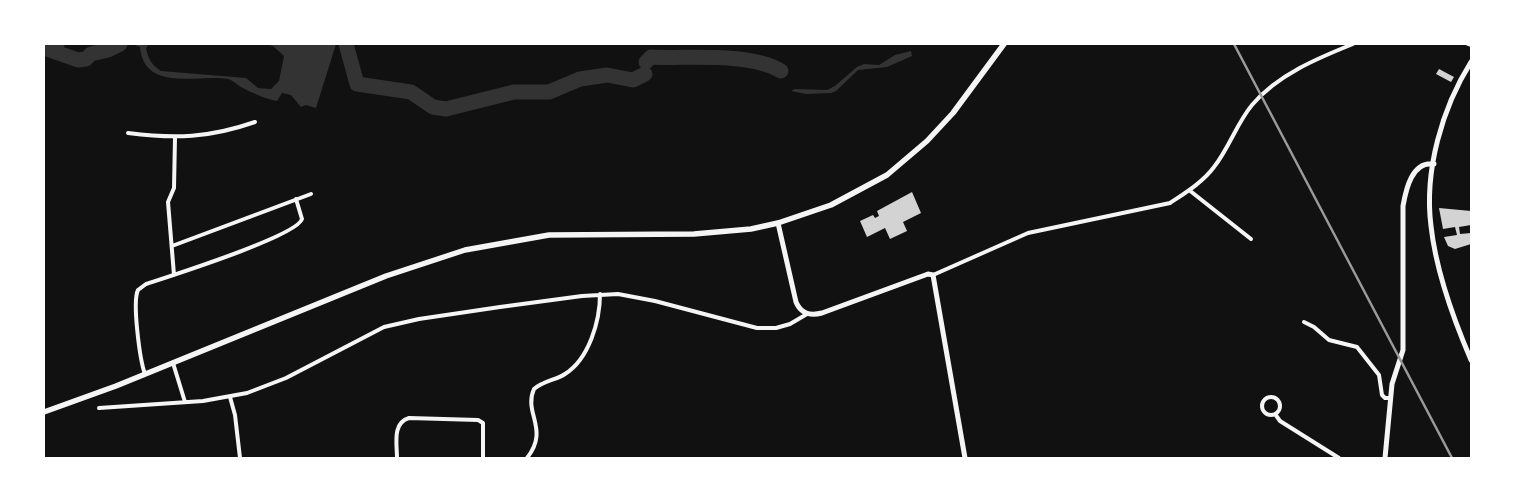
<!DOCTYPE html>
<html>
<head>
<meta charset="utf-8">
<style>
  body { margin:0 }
  #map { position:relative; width:1515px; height:502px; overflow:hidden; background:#111; font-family:"Fira Sans Condensed",sans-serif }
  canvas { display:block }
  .frame { position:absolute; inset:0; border:45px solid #fff; pointer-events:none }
</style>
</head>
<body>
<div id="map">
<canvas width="1515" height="502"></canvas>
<div class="frame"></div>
</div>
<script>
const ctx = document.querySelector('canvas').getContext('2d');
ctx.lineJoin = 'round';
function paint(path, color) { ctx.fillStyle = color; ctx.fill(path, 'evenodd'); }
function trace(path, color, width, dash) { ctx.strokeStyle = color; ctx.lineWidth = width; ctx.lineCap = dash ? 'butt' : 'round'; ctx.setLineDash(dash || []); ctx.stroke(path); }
paint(new Path2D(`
  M 44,44 L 65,44 L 62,52 L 79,58 L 88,57 L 88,61 C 72,62 58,57 44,50 Z
  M 132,44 L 149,44 L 146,48 C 148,59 152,65 161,71 L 246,78 L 258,88 L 271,89 L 279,81 L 284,56 L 273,46 L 262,44 L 336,44 L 316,108 L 306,105 L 301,107 L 291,95 L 282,93 L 277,101 C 268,100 250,92 241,87 C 237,85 233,80 228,79 C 200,74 144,93 140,47 Z
  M 911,51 L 912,56 L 887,67 L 858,70 L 836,91 L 831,93 L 806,94 L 791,91 L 795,89 L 827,90 L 835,86 L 857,67 L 864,64 L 879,65 L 895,55 Z`), '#333');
trace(new Path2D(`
  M 346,44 L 357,84 L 411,92 L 433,107 L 446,109 L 514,92 L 549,92 L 580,79 L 607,75 L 633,80 L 645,74
  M 44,48 L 78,60 L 86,59 L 91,54 L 108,50 L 120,44
  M 646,62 L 651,57 C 688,59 749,52 781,71`), '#333', 15);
paint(new Path2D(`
  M 1439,69 L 1454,77 L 1451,82 L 1436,74 Z
  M 912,192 L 921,213 L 903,222 L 907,231 L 890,239 L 885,228 L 867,237 L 860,221 L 873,215 L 875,218 L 879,216 L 877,211 Z
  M 1439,208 L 1471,211 L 1471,225 L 1459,227 L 1460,234 L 1471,233 L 1471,244 L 1455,249 L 1448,246 L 1444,237 L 1457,235 L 1455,227 L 1443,229 Z`), '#d3d3d3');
trace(new Path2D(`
  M 1466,44 L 1471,46`), '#f5f5f5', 2);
trace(new Path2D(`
  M 128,133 C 175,139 209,138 255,122
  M 1189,190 L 1251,239
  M 172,246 L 311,194
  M 174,275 L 168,202 L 174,188 L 175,138
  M 933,275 L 1028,233 L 1170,203 C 1185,193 1203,182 1214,167 C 1229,148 1237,123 1252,105 C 1277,75 1318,58 1353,44
  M 1304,322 L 1314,327 L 1329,340 L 1357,347 L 1379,375 L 1382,395 L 1385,398 L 1390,398
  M 173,363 L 185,402
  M 145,374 C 140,361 132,302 138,290 L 146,284 C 170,276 297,236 302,219 L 296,199
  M1262 406a9 9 0 1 1 18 0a9 9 0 1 1-18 0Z
  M 230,397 L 235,415 L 240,458
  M 99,408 L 203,401 L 247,393 L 286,378 L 384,327 L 419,319 L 500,307 L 582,296 L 618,294 L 655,301 L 757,328 L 776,328 L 790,324 L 807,314
  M 1275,414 L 1280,421 L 1339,458
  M 397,458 C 397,444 392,423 409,418 L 478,420 L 483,423 L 483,458
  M 527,458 C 550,429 523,413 534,389 C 543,381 556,380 565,374 C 589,359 600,321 600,294`), '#f5f5f5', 4);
trace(new Path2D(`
  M 1471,62 C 1442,108 1424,171 1431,226 C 1436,272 1453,318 1471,360
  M 778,223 L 796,302 C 801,314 810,316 822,313 L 928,274 L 933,275 L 965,458
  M 1385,458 L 1392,384 L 1403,350 L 1403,206 C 1406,189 1412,161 1434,164`), '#f5f5f5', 5);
trace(new Path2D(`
  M 44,412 L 116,386 L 386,276 L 465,250 L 549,235 L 694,234 L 751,229 L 778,223 L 831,205 L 887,175 L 927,141 L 953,113 L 1004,44`), '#f5f5f5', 5.5);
trace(new Path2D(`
  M 1234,44 L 1452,458`), '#9a9a9a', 2.5);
</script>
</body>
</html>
